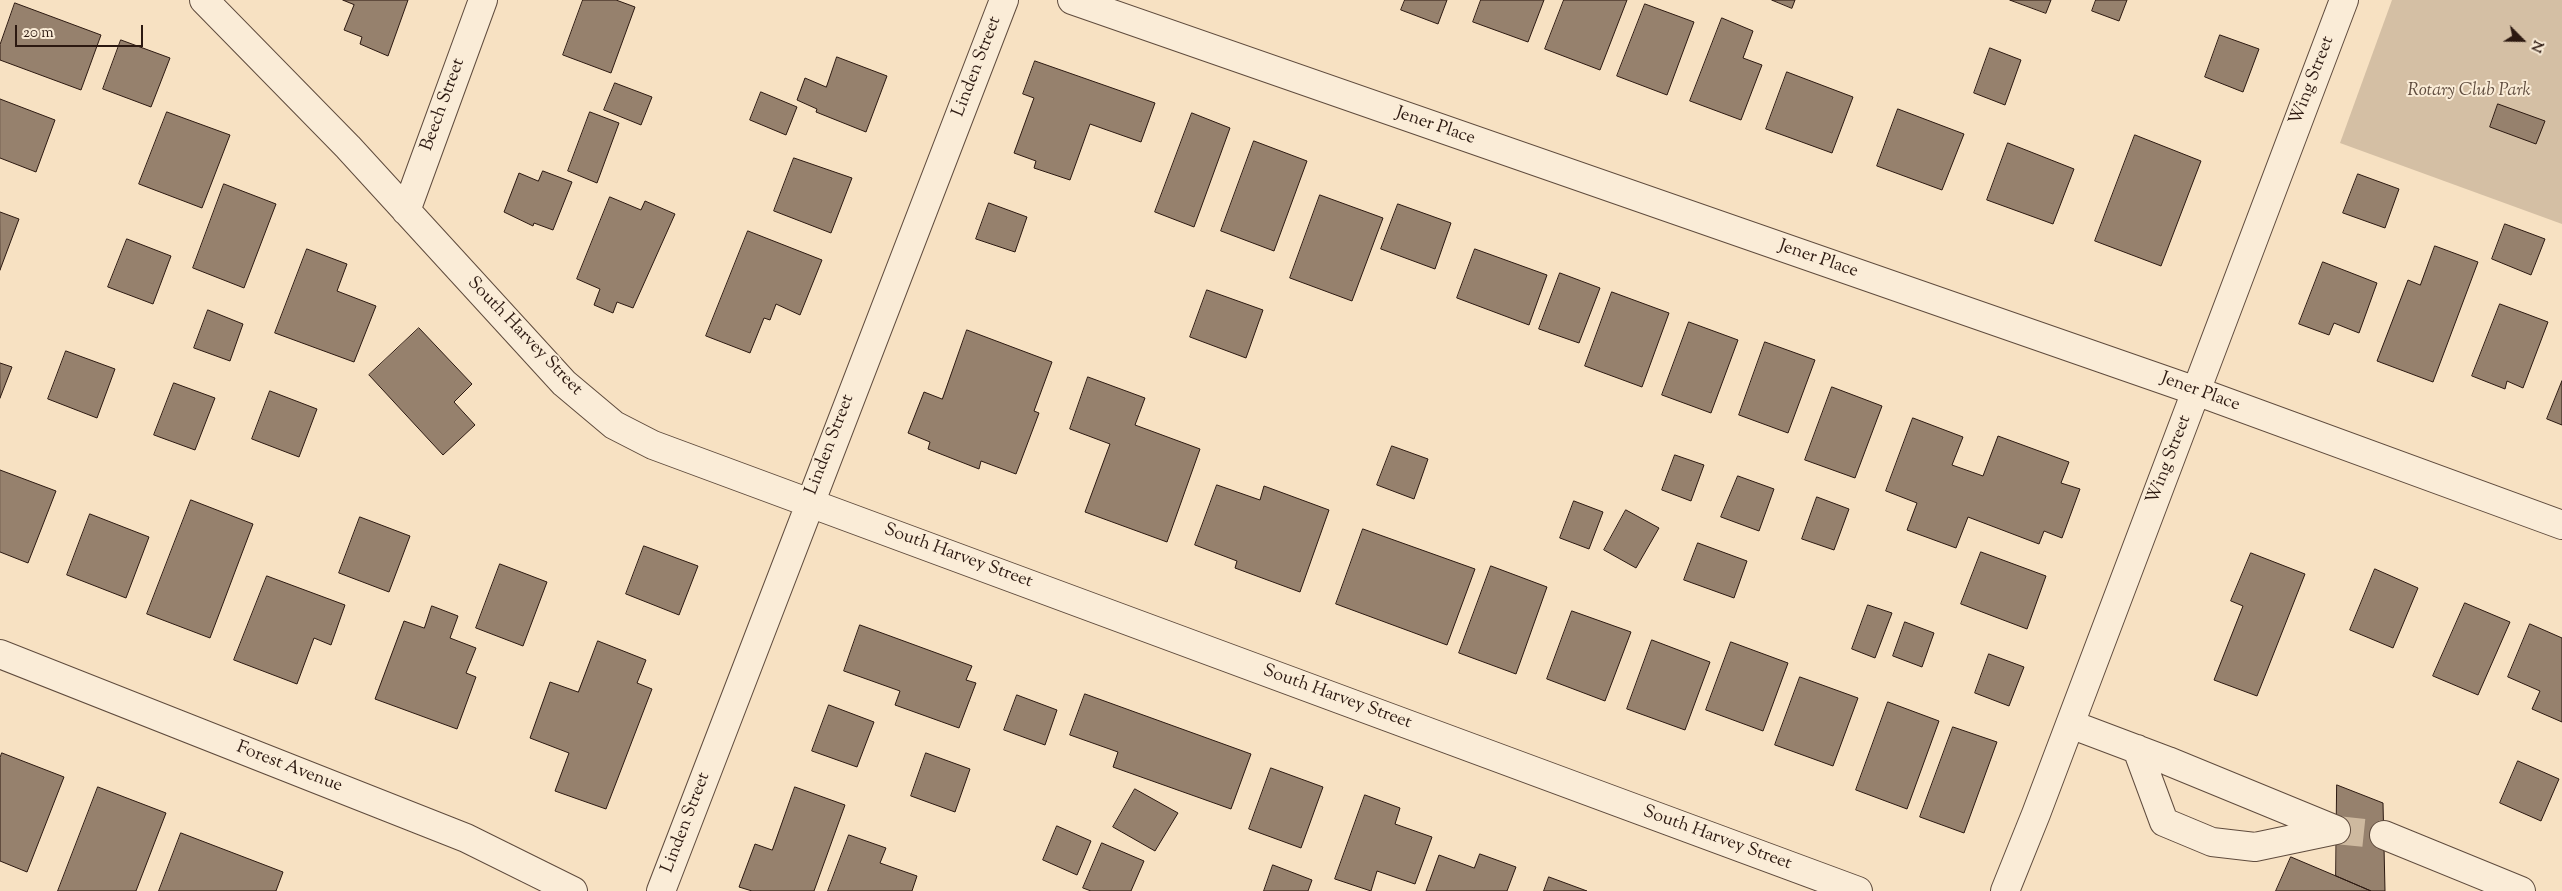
<!DOCTYPE html>
<html>
<head>
<meta charset="utf-8">
<style>
  body { margin:0 }
  #map { position:relative; width:2562px; height:891px; overflow:hidden; background:#f7e1c2; font-family:"Sorts Mill Goudy",serif }
  canvas { display:block }
  .north { position:absolute; left:2497px; top:15px; width:50px; height:50px; -webkit-text-stroke:4px #faecd7; paint-order:stroke; rotate:113deg; font-size:14px; font-weight:700; line-height:20px; text-align:center; color:#2c1911 }
  .north::after { content:''; display:block; margin:auto; width:18px; height:22px; background:#2c1911; clip-path:polygon(50% 0,100% 100%,50% 72%,0 100%) }
  .scale { position:absolute; left:15px; top:25px; width:128px; height:22px; box-sizing:border-box; border:2px solid #2c1911; border-top:0; padding-left:6px; font-size:15px; line-height:18px; white-space:nowrap; color:#2c1911; -webkit-text-stroke:4px #faecd7; paint-order:stroke }
</style>
</head>
<body>
<div id="map">
<canvas width="2562" height="891"></canvas>
<div class="north">N</div>
<div class="scale">20 m</div>
</div>
<script>
const ctx = document.querySelector('canvas').getContext('2d');
ctx.lineJoin = 'round';
function paint(path, color) { ctx.fillStyle = color; ctx.fill(path, 'evenodd'); }
function trace(path, color, width, dash) { ctx.strokeStyle = color; ctx.lineWidth = width; ctx.lineCap = dash ? 'butt' : 'round'; ctx.setLineDash(dash || []); ctx.stroke(path); }
function drawText(font, color, halo, rows, align = 'center') {
  ctx.font = font + ' "Sorts Mill Goudy",serif'; ctx.lineWidth = 4; ctx.setLineDash([]); ctx.textBaseline = 'middle'; ctx.strokeStyle = halo; ctx.fillStyle = color; for (const [text, x, y, turn = 0] of rows) {
    ctx.save(); ctx.translate(x, y); ctx.rotate((+turn || 0) * Math.PI / 180); ctx.textAlign = isNaN(turn) ? turn : align; if (halo) ctx.strokeText(text, 0, 0); ctx.fillText(text, 0, 0); ctx.restore();
  }
}
paint(new Path2D(`
  M 2392,0 L 2562,0 L 2562,224 L 2340,143 Z`), '#d4bfa4');
const building = new Path2D(`
  M 343,0 L 408,0 L 388,56 L 360,44 L 362,37 L 344,30 L 354,5 Z
  M 583,0 L 616,0 L 635,7 L 611,73 L 563,55 Z
  M 1405,0 L 1447,0 L 1438,24 L 1401,10 Z
  M 1481,0 L 1544,0 L 1528,42 L 1473,22 Z
  M 1564,0 L 1627,0 L 1600,70 L 1545,49 Z
  M 1772,0 L 1795,0 L 1792,8 Z
  M 2010,0 L 2051,0 L 2046,13 Z
  M 2096,0 L 2127,0 L 2119,21 L 2092,11 Z
  M 15,3 L 101,35 L 81,90 L 0,60 L 0,45 Z
  M 1645,4 L 1694,22 L 1667,95 L 1617,76 Z
  M 1722,18 L 1753,31 L 1743,58 L 1762,65 L 1741,120 L 1690,101 Z
  M 2220,35 L 2259,49 L 2243,92 L 2205,77 Z
  M 121,40 L 170,58 L 151,107 L 103,89 Z
  M 1990,48 L 2021,60 L 2005,105 L 1974,93 Z
  M 837,57 L 887,76 L 866,132 L 816,112 L 817,109 L 797,100 L 805,78 L 826,87 Z
  M 1035,61 L 1155,103 L 1141,142 L 1090,124 L 1070,180 L 1034,168 L 1036,161 L 1014,153 L 1034,98 L 1023,94 Z
  M 1787,72 L 1853,97 L 1832,153 L 1766,129 Z
  M 615,83 L 652,97 L 641,125 L 604,110 Z
  M 761,92 L 797,107 L 786,135 L 750,120 Z
  M 0,99 L 55,120 L 36,172 L 0,158 Z
  M 2498,104 L 2545,121 L 2536,144 L 2490,127 Z
  M 1898,109 L 1964,134 L 1942,190 L 1877,166 Z
  M 167,112 L 230,135 L 202,208 L 139,184 Z
  M 590,112 L 619,123 L 597,183 L 568,171 Z
  M 1192,113 L 1230,128 L 1194,227 L 1155,212 Z
  M 2135,135 L 2201,161 L 2161,266 L 2095,241 Z
  M 1254,141 L 1307,161 L 1274,251 L 1221,231 Z
  M 2008,143 L 2074,169 L 2053,224 L 1987,200 Z
  M 794,158 L 852,178 L 831,233 L 774,211 Z
  M 543,171 L 572,182 L 553,230 L 534,223 L 533,226 L 504,212 L 519,173 L 538,181 Z
  M 2358,174 L 2399,189 L 2385,228 L 2343,213 Z
  M 224,184 L 276,204 L 244,288 L 193,268 Z
  M 1320,195 L 1383,218 L 1352,301 L 1290,278 Z
  M 610,197 L 641,210 L 645,201 L 675,214 L 633,308 L 617,302 L 613,313 L 594,305 L 600,289 L 577,279 Z
  M 989,203 L 1027,217 L 1015,252 L 976,239 Z
  M 1398,204 L 1451,223 L 1435,269 L 1381,249 Z
  M 0,212 L 19,219 L 0,270 Z
  M 2505,224 L 2545,239 L 2531,275 L 2492,259 Z
  M 748,231 L 822,260 L 800,315 L 776,304 L 770,320 L 764,318 L 750,353 L 706,336 Z
  M 127,239 L 171,256 L 153,304 L 108,287 Z
  M 2435,246 L 2478,262 L 2433,382 L 2377,361 L 2408,280 L 2420,285 Z
  M 307,249 L 347,264 L 337,291 L 376,306 L 354,362 L 275,333 Z
  M 1475,249 L 1547,275 L 1529,325 L 1457,298 Z
  M 2323,262 L 2377,283 L 2359,333 L 2334,323 L 2329,335 L 2299,324 Z
  M 1560,273 L 1600,288 L 1579,343 L 1539,329 Z
  M 1207,290 L 1263,310 L 1246,358 L 1190,337 Z
  M 1612,292 L 1669,313 L 1642,387 L 1585,366 Z
  M 2500,304 L 2548,322 L 2523,388 L 2507,381 L 2505,389 L 2472,376 Z
  M 208,310 L 243,324 L 230,361 L 194,348 Z
  M 1689,322 L 1738,340 L 1711,413 L 1662,395 Z
  M 419,328 L 472,384 L 454,402 L 475,425 L 443,455 L 369,375 Z
  M 967,330 L 1052,362 L 1034,411 L 1039,413 L 1016,474 L 981,461 L 979,469 L 928,449 L 930,442 L 908,433 L 924,392 L 942,399 Z
  M 1765,342 L 1815,360 L 1788,433 L 1739,415 Z
  M 66,351 L 115,369 L 97,418 L 48,399 Z
  M 0,363 L 12,367 L 0,398 Z
  M 1088,377 L 1145,398 L 1135,425 L 1200,449 L 1167,542 L 1085,512 L 1110,444 L 1070,429 Z
  M 2562,381 L 2562,425 L 2547,419 Z
  M 174,383 L 215,398 L 195,450 L 154,435 Z
  M 1832,387 L 1882,406 L 1855,478 L 1805,460 Z
  M 270,391 L 317,409 L 299,457 L 252,439 Z
  M 1913,418 L 1963,437 L 1952,465 L 1983,476 L 1998,436 L 2069,462 L 2061,483 L 2080,489 L 2062,538 L 2044,531 L 2039,544 L 1968,517 L 1956,548 L 1907,530 L 1917,503 L 1886,491 Z
  M 1392,446 L 1428,459 L 1414,499 L 1377,485 Z
  M 1675,455 L 1704,465 L 1691,501 L 1662,490 Z
  M 0,470 L 56,491 L 28,563 L 0,552 Z
  M 1738,476 L 1774,489 L 1759,531 L 1721,517 Z
  M 1217,485 L 1260,500 L 1264,486 L 1329,510 L 1300,592 L 1235,568 L 1237,561 L 1195,545 Z
  M 1817,497 L 1849,509 L 1834,550 L 1802,539 Z
  M 191,500 L 253,524 L 210,638 L 147,614 Z
  M 1574,501 L 1603,512 L 1589,549 L 1560,538 Z
  M 1626,510 L 1659,528 L 1636,568 L 1604,550 Z
  M 90,514 L 149,537 L 126,598 L 67,575 Z
  M 360,517 L 410,536 L 389,592 L 339,573 Z
  M 1363,529 L 1475,569 L 1447,645 L 1336,604 Z
  M 1698,543 L 1747,561 L 1734,598 L 1684,580 Z
  M 644,546 L 698,566 L 679,615 L 626,594 Z
  M 1981,552 L 2046,576 L 2027,629 L 1961,604 Z
  M 2251,553 L 2305,574 L 2257,696 L 2214,680 L 2243,606 L 2231,601 Z
  M 500,564 L 547,582 L 523,646 L 476,628 Z
  M 1491,566 L 1547,587 L 1516,674 L 1459,653 Z
  M 2375,569 L 2418,588 L 2393,648 L 2350,630 Z
  M 267,576 L 345,605 L 331,645 L 314,638 L 297,684 L 234,660 Z
  M 2465,603 L 2510,622 L 2478,695 L 2433,676 Z
  M 1868,605 L 1892,613 L 1875,658 L 1852,649 Z
  M 432,606 L 458,616 L 450,638 L 476,648 L 466,673 L 476,677 L 457,729 L 375,699 L 404,621 L 424,628 Z
  M 1572,611 L 1631,632 L 1605,701 L 1547,679 Z
  M 1905,622 L 1934,633 L 1922,667 L 1893,656 Z
  M 2530,624 L 2562,638 L 2562,722 L 2532,709 L 2540,691 L 2508,677 Z
  M 860,625 L 972,666 L 966,680 L 976,683 L 959,728 L 895,705 L 900,691 L 844,671 Z
  M 1652,640 L 1710,662 L 1685,730 L 1627,709 Z
  M 598,641 L 646,660 L 637,683 L 652,689 L 606,809 L 555,791 L 569,753 L 530,738 L 550,682 L 578,692 Z
  M 1731,642 L 1788,663 L 1763,731 L 1706,710 Z
  M 1989,654 L 2024,667 L 2009,706 L 1975,693 Z
  M 1800,677 L 1858,698 L 1833,766 L 1775,745 Z
  M 1085,694 L 1251,754 L 1231,809 L 1113,767 L 1118,752 L 1070,735 Z
  M 1017,695 L 1057,710 L 1045,745 L 1004,730 Z
  M 1888,702 L 1939,721 L 1907,809 L 1856,790 Z
  M 829,705 L 874,722 L 857,767 L 812,751 Z
  M 1953,727 L 1997,742 L 1964,833 L 1920,817 Z
  M 2,753 L 64,777 L 27,872 L 0,861 L 0,758 Z
  M 926,753 L 970,769 L 955,812 L 911,796 Z
  M 2518,761 L 2559,779 L 2541,821 L 2500,803 Z
  M 1271,768 L 1323,787 L 1301,848 L 1249,829 Z
  M 2337,785 L 2383,803 L 2385,891 L 2371,891 L 2336,876 Z
  M 98,787 L 166,813 L 136,891 L 58,891 Z
  M 795,787 L 845,805 L 814,891 L 752,891 L 739,887 L 755,844 L 772,850 Z
  M 1135,789 L 1178,813 L 1155,851 L 1113,827 Z
  M 1365,795 L 1400,808 L 1395,824 L 1432,837 L 1415,884 L 1377,871 L 1371,891 L 1335,879 Z
  M 1057,826 L 1091,841 L 1077,875 L 1043,860 Z
  M 181,833 L 283,872 L 276,891 L 159,891 Z
  M 849,835 L 886,848 L 880,863 L 917,876 L 912,891 L 828,891 Z
  M 1102,843 L 1144,861 L 1131,891 L 1091,891 L 1083,888 Z
  M 1480,854 L 1516,867 L 1507,891 L 1426,891 L 1439,855 L 1474,868 Z
  M 2291,857 L 2336,876 L 2371,891 L 2276,891 Z
  M 1273,865 L 1312,880 L 1308,891 L 1264,891 Z
  M 1549,877 L 1587,891 L 1544,891 Z`);
paint(building, '#96816d');
trace(building, '#2c1911', 1);
trace(new Path2D(`
  M 2336,830 L 2384,835`), '#ceb99f', 28, [28, 14]);
const minor = new Path2D(`
  M 204,0 L 348,147 L 564,383 L 614,425 L 653,445 L 1858,891
  M 1072,0 L 2196,391 L 2562,525
  M 406,211 L 483,0
  M 0,654 L 466,838 L 573,891
  M 2070,724 L 2168,761 L 2336,830
  M 2137,749 L 2164,822 L 2212,842 L 2255,847 L 2336,830
  M 2384,835 L 2521,891
  M 661,891 L 1004,0
  M 2005,891 L 2036,814 L 2344,0`);
trace(minor, '#5f4b3d', 30);
trace(minor, '#faecd7', 28);
drawText('18px', '#2c1911', '#faecd7', [
  ["Linden Street",978,67,-69],
  ["Wing Street",2313,81,-69],
  ["Beech Street",444,105,-70],
  ["Jener Place",1435,127,19],
  ["Jener Place",1818,260,19],
  ["South Harvey Street",524,337,46],
  ["Jener Place",2200,393,20],
  ["Linden Street",831,445,-69],
  ["Wing Street",2170,460,-69],
  ["South Harvey Street",958,557,20],
  ["South Harvey Street",1337,698,20],
  ["Forest Avenue",289,768,21],
  ["Linden Street",687,823,-69],
  ["South Harvey Street",1717,839,20]
]);
drawText('italic 18px', '#5e4b3d', '#faecd7', [
  ["Rotary Club Park",2469,92]
]);
</script>
</body>
</html>
